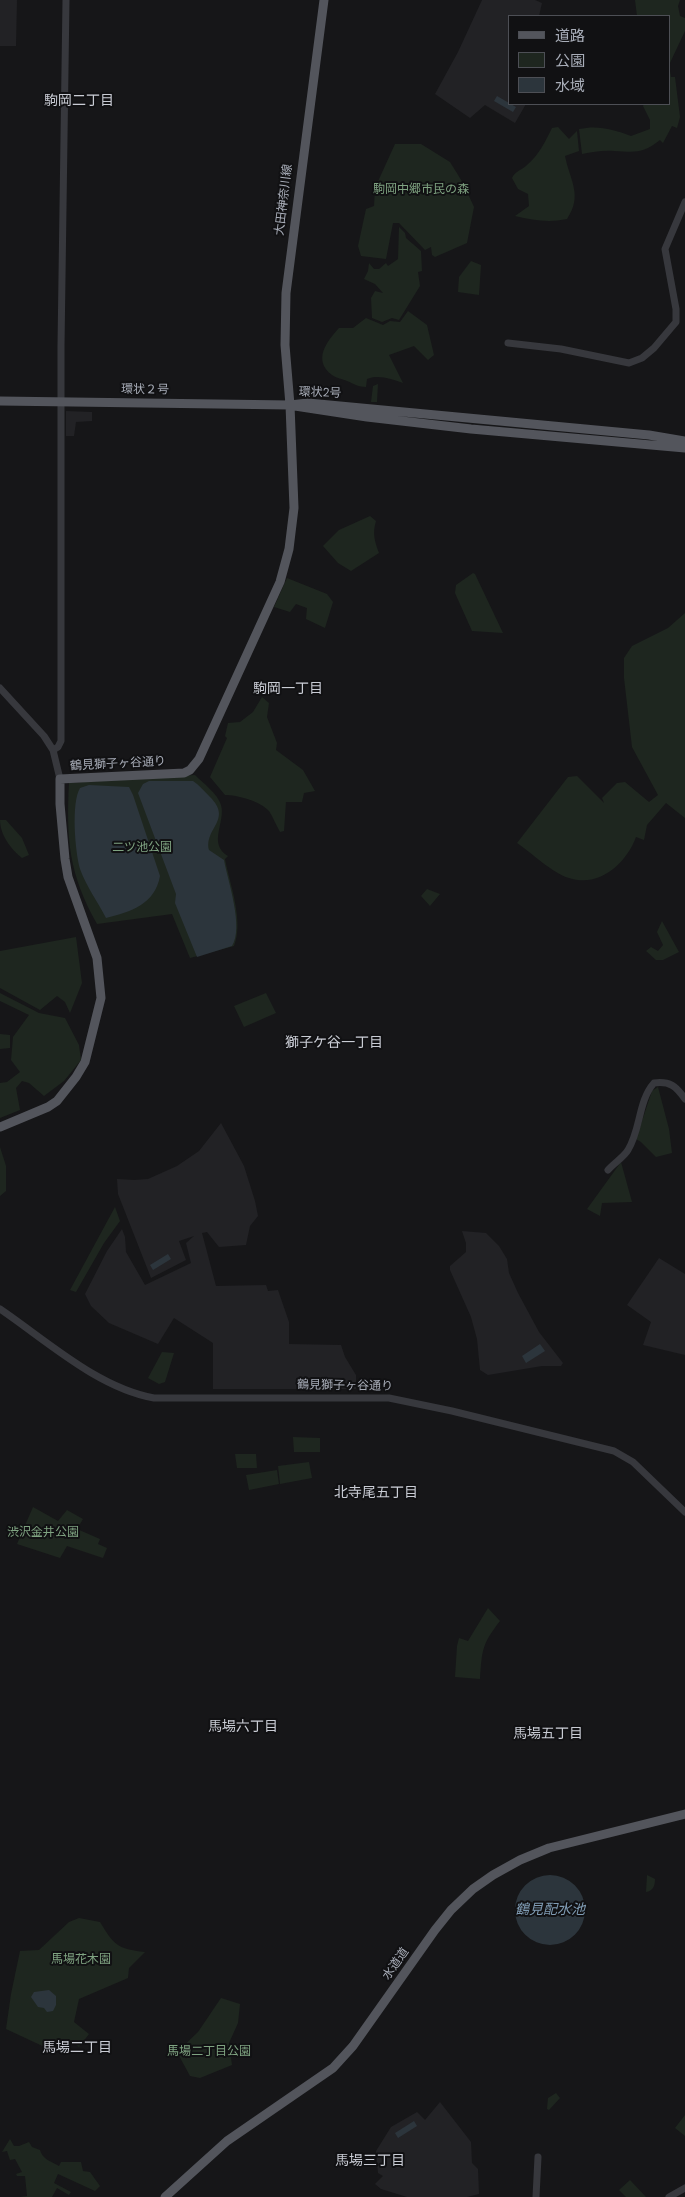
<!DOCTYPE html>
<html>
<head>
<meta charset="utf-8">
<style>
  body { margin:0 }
  #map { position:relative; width:685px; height:2197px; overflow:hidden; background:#161618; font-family:"DM Sans","Noto Sans JP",sans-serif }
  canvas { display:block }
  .legend { position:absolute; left:508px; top:15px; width:162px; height:90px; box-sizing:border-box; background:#111113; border:1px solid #4d4f55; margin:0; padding:6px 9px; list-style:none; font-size:15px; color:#a8adb8 }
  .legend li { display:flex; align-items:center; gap:10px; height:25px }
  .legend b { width:25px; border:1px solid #4d4f55 }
</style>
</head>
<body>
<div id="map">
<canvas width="685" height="2197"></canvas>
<ul class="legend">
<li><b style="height:6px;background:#53555c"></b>道路</li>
<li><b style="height:14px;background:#1e261f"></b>公園</li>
<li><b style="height:14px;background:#2c353c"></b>水域</li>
</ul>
</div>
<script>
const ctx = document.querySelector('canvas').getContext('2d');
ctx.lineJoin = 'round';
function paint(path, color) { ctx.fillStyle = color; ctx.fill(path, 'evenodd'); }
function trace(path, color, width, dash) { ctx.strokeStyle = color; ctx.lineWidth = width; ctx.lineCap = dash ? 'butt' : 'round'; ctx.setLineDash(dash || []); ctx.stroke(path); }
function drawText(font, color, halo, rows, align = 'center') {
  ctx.font = font + ' "DM Sans","Noto Sans JP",sans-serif'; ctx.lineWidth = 4; ctx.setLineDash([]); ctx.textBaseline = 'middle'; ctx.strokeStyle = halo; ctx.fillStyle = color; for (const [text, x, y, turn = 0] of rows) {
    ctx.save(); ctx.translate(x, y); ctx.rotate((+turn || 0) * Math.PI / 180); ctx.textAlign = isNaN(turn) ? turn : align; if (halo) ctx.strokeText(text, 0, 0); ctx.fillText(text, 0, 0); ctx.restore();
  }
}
paint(new Path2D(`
  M 0,0 L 17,0 L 16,46 L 0,46 Z
  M 482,0 L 535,0 L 542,3 L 539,16 L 509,16 L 509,104 L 526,104 L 515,123 L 485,105 L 470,118 L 435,94 L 458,52 Z
  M 66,411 L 92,412 L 92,421 L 76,422 L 74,436 L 66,436 Z
  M 221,1123 L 244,1166 L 255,1201 L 258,1216 L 250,1226 L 246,1245 L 219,1247 L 207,1232 L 202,1233 L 216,1286 L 266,1285 L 268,1291 L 278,1290 L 289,1322 L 289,1344 L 341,1345 L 345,1357 L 356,1375 L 356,1389 L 213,1389 L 213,1343 L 174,1318 L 158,1344 L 109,1323 L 91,1306 L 85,1294 L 107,1251 L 122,1229 L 125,1237 L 126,1252 L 145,1285 L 191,1263 L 186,1243 L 194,1236 L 179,1241 L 186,1260 L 151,1278 L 118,1194 L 117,1179 L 134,1180 L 148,1179 L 177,1166 L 199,1151 Z
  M 462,1231 L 486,1233 L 499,1246 L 507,1259 L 509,1273 L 518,1293 L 539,1332 L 563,1363 L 561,1366 L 542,1366 L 488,1375 L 480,1370 L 477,1339 L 471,1317 L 450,1270 L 450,1266 L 466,1252 L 466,1243 Z
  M 659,1258 L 685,1274 L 685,1355 L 643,1345 L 651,1322 L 627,1305 Z
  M 440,2102 L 471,2142 L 472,2163 L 478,2169 L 479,2194 L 467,2197 L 407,2197 L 381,2189 L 375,2184 L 383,2176 L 378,2173 L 376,2151 L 391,2127 L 417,2112 L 425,2120 Z`), '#222225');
paint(new Path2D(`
  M 635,0 L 680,0 L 678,6 L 680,16 L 685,18 L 685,31 L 669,65 L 671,77 L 675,77 L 680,117 L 677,128 L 672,126 L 663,143 L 660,140 C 642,154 636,152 614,151 C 603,150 593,152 582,154 L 579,129 C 598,125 613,129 631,136 L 650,129 L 650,120 L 643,106 L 644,104 L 669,104 L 669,16 L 637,16 Z
  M 558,127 L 569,139 L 577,131 L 579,151 L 565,156 C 570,181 583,195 567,219 C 548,223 533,220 515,216 L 529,206 L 528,194 L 518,189 L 512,178 C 515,171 522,170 527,165 C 539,155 545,142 552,128 Z
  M 395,144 L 421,144 L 450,162 L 463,183 L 474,207 L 467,243 L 435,257 L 432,255 L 431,247 L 425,250 L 399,223 L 393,223 L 386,259 L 361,256 L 358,246 L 366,209 L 374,206 L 375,188 Z
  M 399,227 L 405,233 L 406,238 L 421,251 L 422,271 L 418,272 L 420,286 L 399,320 L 392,318 L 382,322 L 372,318 L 371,298 L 375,291 L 383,293 L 375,284 L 364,279 L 368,271 L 369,263 L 374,269 L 379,269 L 386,263 L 388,266 L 398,259 Z
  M 471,261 L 481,265 L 479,295 L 458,292 L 459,277 Z
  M 408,311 L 427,325 L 434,355 L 428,360 L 414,346 L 389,355 L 403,383 C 393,379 377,374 367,379 L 366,387 C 359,387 354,384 347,381 C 343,379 336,378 332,375 C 312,360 327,341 339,328 L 353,328 L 366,318 L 383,325 L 390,321 L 400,322 Z
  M 378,384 L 377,402 L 371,402 L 373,386 Z
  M 370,516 L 376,521 C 372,534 375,542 379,553 L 351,571 L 338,563 L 323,546 L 339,530 Z
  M 473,573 L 475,574 L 503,633 L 472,631 L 455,593 L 456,585 Z
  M 287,578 L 327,594 L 333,602 L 325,628 L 306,619 L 307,608 L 296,604 L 290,612 L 274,607 Z
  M 685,613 L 685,818 L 666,803 L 647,825 L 644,840 L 636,837 C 626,864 599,888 569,878 C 552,873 532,853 517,843 L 568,777 L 577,776 L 604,803 L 602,798 L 617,783 L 625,782 L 649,802 L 658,795 L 632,747 L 624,678 L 624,658 L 632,646 L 668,628 Z
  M 262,697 L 269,703 L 267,717 L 277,743 L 276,750 L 303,770 L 315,791 L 304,793 L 302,802 L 286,802 L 284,831 L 280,832 C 276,825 273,817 269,811 C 260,801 237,795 225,795 L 210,777 L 227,738 L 225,736 L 228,723 L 240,722 L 253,712 Z
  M 195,775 C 203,783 218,794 221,805 C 226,822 207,844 228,856 L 225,859 C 230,885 244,921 234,946 L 190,958 L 172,914 L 97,924 C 69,874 66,840 69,783 Z
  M 0,820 L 6,820 L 22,838 L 29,855 L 22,858 C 11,849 0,835 0,820 Z
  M 427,889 L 440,894 L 430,906 L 421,896 Z
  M 662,921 L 679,952 L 663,960 L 656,960 L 646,951 L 651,947 L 658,951 L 663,945 L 657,932 Z
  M 76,937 L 82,983 L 70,1013 L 65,1002 L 57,996 L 40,1010 L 0,988 L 0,951 Z
  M 0,993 L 39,1013 L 65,1018 L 79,1045 L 81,1060 L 64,1081 L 44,1096 L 29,1083 L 22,1081 L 16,1088 L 20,1110 L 0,1118 L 0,1083 L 7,1082 L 20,1072 L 11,1060 L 13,1037 L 29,1015 L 0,1001 Z
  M 266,993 L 276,1013 L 244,1027 L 234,1006 Z
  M 0,1034 L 10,1035 L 10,1048 L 0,1049 Z
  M 658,1087 L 669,1129 L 672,1153 L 656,1157 L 641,1142 L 636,1139 L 652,1091 Z
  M 0,1147 L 6,1166 L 6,1191 L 0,1196 Z
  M 621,1162 L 632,1202 L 602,1203 L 600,1216 L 587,1209 Z
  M 115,1207 L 120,1221 L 104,1243 L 76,1292 L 70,1290 Z
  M 162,1352 L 174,1353 L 165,1382 L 159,1384 L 148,1378 Z
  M 293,1437 L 320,1438 L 320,1452 L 294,1452 Z
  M 235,1454 L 256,1454 L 257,1468 L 237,1468 Z
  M 309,1462 L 312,1478 L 280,1484 L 278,1466 Z
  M 277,1470 L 279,1484 L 249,1490 L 246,1475 Z
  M 33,1507 L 58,1521 L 67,1510 L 83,1519 L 77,1529 L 100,1539 L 98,1544 L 107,1548 L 103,1558 L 67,1546 L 60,1558 L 17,1544 Z
  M 488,1608 L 500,1621 C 482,1644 482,1650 480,1679 L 455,1677 L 457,1646 L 459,1638 L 468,1641 Z
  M 647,1875 L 655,1879 C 655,1886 653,1891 646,1892 Z
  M 79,1918 L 100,1922 C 114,1945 117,1949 145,1952 L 129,1968 L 128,1978 L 79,1999 L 74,2022 L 89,2034 L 79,2047 L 68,2039 L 51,2050 L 6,2029 L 11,1994 L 20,1951 L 39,1950 L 69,1922 Z
  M 221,1998 L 240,2004 L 238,2023 L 229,2043 L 232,2065 L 200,2078 L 190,2076 L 177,2052 L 198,2032 Z
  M 556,2093 L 560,2098 L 549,2110 L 547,2109 L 548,2098 Z
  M 685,2115 L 685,2136 L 675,2128 Z
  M 10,2139 L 14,2146 L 19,2146 L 29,2142 L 32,2147 L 40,2150 C 42,2159 52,2162 59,2166 L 61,2162 L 81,2162 L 83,2171 L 90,2172 L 100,2186 L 95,2191 L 58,2174 L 54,2183 L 71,2192 L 69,2195 L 57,2188 L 52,2197 L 20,2197 L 27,2196 L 25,2176 L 17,2176 L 16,2174 L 22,2172 L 15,2159 L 10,2160 L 7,2151 L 2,2152 Z
  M 630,2180 L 646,2197 L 626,2197 L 619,2190 Z`), '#1e261f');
paint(new Path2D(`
  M 497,96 L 516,107 L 513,112 L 494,101 Z
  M 149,781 L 193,781 C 199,785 204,791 210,797 C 233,820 204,828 209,850 L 224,860 C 228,882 244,927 232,946 L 197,957 L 175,903 L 176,894 L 138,793 L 143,784 Z
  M 89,785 L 129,787 L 133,795 L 160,876 C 155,904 131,912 106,918 C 98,902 86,886 80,869 C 75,851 71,803 80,788 Z
  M 168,1254 L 171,1259 L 153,1270 L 150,1265 Z
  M 540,1344 L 545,1351 L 526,1363 L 522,1356 Z
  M515 1910a35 35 0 1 1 70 0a35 35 0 1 1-70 0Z
  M 49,1990 L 56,1996 L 56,2005 L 53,2011 L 47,2012 L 44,2008 L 38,2007 L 31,1997 L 34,1992 Z
  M 414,2121 L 417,2126 L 398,2138 L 395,2133 Z`), '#2c353c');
trace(new Path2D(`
  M 508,343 L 561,349 L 629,363 L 642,358 L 654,348 L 676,322 L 676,309 L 665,249 L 685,202
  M 0,688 L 44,736 L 53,750 L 60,779
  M 53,750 L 58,747 L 61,741 L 61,346 L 66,0
  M 608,1170 C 614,1163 624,1157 628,1150 C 641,1129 638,1101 654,1083 C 670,1081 676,1086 685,1099
  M 0,1309 C 47,1341 98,1388 154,1398 L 389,1398 L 452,1411 L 614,1451 L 633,1462 L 685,1512
  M 536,2197 L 538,2157
  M 669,2197 L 685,2188`), '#37383d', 7);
trace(new Path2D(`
  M 0,401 L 290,405 L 308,403 L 649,435 L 685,441
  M 295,406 L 367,417 L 471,429 L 685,448
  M 0,1127 L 48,1107 L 57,1101 L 76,1077 L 85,1062 L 101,998 L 97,958 L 68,877 L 65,859 L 60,804 L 60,779 L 184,773 L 190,770 L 199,759 L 280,582 L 289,549 L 294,508 L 290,405 L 285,345 L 286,293 L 324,0
  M 165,2197 L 227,2141 L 333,2068 L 353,2046 L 435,1930 L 451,1910 L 473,1889 L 493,1875 L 520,1860 L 549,1848 L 685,1814`), '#53555c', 9);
drawText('12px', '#7fa381', '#111113', [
  ["駒岡中郷市民の森",421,190],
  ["二ツ池公園",142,848],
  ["渋沢金井公園",43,1533],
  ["馬場花木園",81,1960],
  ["馬場二丁目公園",209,2052]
]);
drawText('12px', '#a8adb8', '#111113', [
  ["大田神奈川線",284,200,-83],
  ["環状２号",145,390,1],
  ["環状2号",320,393,2],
  ["鶴見獅子ヶ谷通り",118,764,-3],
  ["鶴見獅子ヶ谷通り",345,1386,1],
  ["水道道",396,1964,-55]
]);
drawText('14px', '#c9ccd4', '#111113', [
  ["駒岡二丁目",79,101],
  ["駒岡一丁目",288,689],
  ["獅子ケ谷一丁目",334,1043],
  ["北寺尾五丁目",376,1493],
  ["馬場六丁目",243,1727],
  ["馬場五丁目",548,1734],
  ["馬場二丁目",77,2048],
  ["馬場三丁目",370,2161]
]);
drawText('italic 14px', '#7f9bb3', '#111113', [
  ["鶴見配水池",550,1910]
]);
</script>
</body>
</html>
